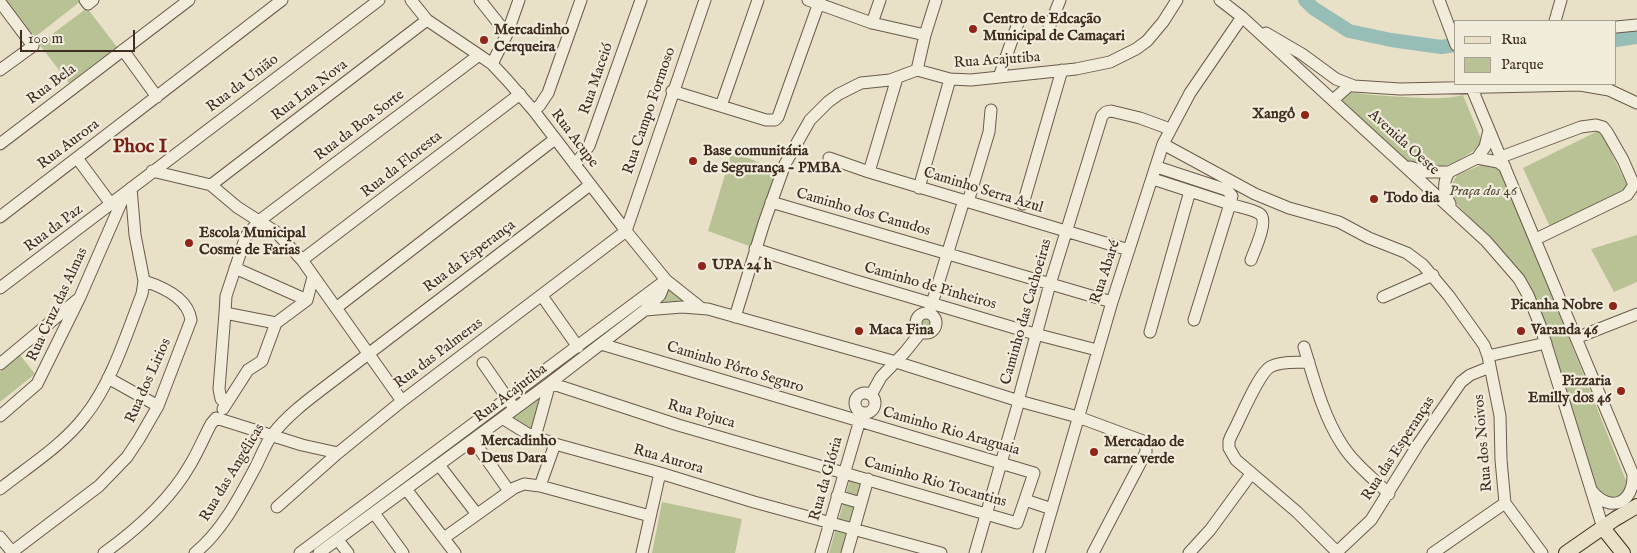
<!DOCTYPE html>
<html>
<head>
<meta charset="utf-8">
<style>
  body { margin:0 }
  #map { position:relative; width:1637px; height:553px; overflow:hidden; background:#e9e1c7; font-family:"IM FELL English",serif }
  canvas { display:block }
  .legend { position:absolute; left:1454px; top:20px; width:162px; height:65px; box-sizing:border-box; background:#f1ecdb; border:1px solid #aaa091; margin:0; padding:6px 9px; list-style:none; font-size:15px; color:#3f2d22 }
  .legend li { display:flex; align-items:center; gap:10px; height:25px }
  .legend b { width:25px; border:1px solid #aaa091 }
  .scale { position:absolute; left:20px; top:30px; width:115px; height:22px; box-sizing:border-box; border:2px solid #3f2d22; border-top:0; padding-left:6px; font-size:15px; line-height:18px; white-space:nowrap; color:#3f2d22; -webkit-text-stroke:4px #f1ecdb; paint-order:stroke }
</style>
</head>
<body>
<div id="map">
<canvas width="1637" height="553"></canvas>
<ul class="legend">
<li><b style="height:6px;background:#e9e1c7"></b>Rua</li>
<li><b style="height:14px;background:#b8c294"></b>Parque</li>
</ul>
<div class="scale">100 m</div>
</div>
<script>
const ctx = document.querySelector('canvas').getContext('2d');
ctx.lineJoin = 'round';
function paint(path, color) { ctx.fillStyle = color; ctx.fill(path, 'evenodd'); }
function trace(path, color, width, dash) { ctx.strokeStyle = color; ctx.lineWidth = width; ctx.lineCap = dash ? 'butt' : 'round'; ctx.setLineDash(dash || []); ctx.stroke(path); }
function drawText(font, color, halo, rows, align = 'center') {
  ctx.font = font + ' "IM FELL English",serif'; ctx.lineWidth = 4.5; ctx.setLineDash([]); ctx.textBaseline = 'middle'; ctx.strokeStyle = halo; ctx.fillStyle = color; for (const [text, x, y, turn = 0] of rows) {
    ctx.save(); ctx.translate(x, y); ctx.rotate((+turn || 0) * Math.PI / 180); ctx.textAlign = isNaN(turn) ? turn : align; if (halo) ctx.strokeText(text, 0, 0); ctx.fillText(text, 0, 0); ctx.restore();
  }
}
paint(new Path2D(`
  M 6,0 L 81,0 L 81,1 L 35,37 Z
  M 87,8 L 117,47 L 69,83 L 39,44 Z
  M 1350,92 C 1368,95 1386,96 1405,97 C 1425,98 1444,100 1463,95 L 1481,139 L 1479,147 C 1453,165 1433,177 1403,158 L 1339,101 Z
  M 1600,130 L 1628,187 L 1550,227 L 1523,168 Z
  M 732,151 L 778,171 L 752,247 L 708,231 Z
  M 1486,163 L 1496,165 L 1503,174 L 1627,483 L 1627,490 C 1615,499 1613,500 1599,494 L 1534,298 L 1514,264 L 1452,199 L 1450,187 L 1457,175 Z
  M 1637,235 L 1637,282 L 1614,292 L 1591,249 Z
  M 668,284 L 696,305 L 647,310 Z
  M920 322a7 7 0 1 1 14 0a7 7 0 1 1-14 0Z
  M 20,355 L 35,374 L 0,402 L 0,372 Z
  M 550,384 L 538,435 L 503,418 Z
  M 851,476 L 865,480 L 845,553 L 829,553 Z
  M 662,502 L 742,519 L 735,553 L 652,553 Z`), '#b8c294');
trace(new Path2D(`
  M 1305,0 L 1313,8 L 1349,31 L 1391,40 L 1441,47 L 1456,45
  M 1616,40 L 1637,37`), '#97bdb7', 14);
const minor = new Path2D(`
  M 85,0 L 88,4 L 93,0
  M 411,0 L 427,20 L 479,55 L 492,64 L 507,80 L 534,111 L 626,231 L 666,280 L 700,307
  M 480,0 L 507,34
  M 808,0 L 872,23 L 925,35
  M 1220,0 L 1242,17 L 1486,241 L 1519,279 L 1528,295 L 1540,325 L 1603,528
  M 1439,0 L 1456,45
  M 0,2 L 33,46 L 0,70
  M 1555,21 L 1561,0
  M 872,23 L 880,0
  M 1616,27 L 1637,25
  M 1266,33 L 1302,54 L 1336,79 L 1354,86 L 1400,89 L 1580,85 L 1609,90 L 1637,103
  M 1046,35 L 1060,0
  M 123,50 L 157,97
  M 492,64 L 507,34 L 519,0
  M 917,70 L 925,35 L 936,0
  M 999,77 L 1018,23
  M 1470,84 L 1637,484
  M 672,91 L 766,120 L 775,120 L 778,117 L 820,0
  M 1333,100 L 1350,85
  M 721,106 L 758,0
  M 534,111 L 540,105 L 548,93 L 581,0
  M 0,144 L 189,0
  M 1163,144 L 1255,194 L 1289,208 L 1339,222 L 1369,238 L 1407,253 L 1423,265 L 1449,296 L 1484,345 L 1488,356 L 1500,416 L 1501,460 L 1505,503 L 1542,553
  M 1501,157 L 1581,127 L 1596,125 L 1603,127 L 1607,132 L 1623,160 L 1634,185 L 1627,195 L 1536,239
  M 77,158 L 111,204
  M 829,158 L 869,172 L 1129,250
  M 1477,158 L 1498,162 L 1505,167
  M 575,165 L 589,146 L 641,0
  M 1410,167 L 1425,172 L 1449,172 L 1477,158 L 1485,147 L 1489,130
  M 152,171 L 211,185 L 237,207 L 276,232 L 302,260 L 402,401
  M 869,172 L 897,78
  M 1449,172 C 1442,184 1444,193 1450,204
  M 1153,179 L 1230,204 L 1232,196 L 1227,190 L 1157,167
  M 211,185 L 427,20
  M 919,188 L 950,79
  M 771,202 L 1112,302
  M 968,202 L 989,132 L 991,110
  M 1023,204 L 1062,70
  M 0,217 L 282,0
  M 755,249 L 853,280 L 1035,334 L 1097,350
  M 302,260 L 520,94
  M 235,268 L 307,300
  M 0,288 L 379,0
  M 542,296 L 578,347
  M 1383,297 L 1433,275
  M 336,308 L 555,139
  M 645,310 L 660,295 L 666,280
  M916 323a10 10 0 1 1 20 0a10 10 0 1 1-20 0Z
  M 225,313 L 226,296 L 246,236 L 259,221 L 479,55
  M 929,313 L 964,200
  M 735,317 L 764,223 L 785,164 L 810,120 L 828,102 L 839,94 L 861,83 L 890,80 L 917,70 L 950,79 L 971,80 L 1076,69 L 1110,62 L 1136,49 L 1147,41 L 1163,22 L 1177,0
  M 1194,320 L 1230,204 C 1238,207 1253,209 1260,214 C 1269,221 1254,251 1251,260
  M 1150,332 L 1190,191
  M 1576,338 L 1637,314
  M 1304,347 C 1314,379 1323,415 1341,443 C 1353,463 1373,478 1389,494
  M 1488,356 L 1546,343
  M 1309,362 C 1297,363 1280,361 1270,367 C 1258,374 1239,422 1231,436 L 1229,441 L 1229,448 L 1236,460 L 1297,512 L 1338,553
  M 483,363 L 512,405
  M 0,364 L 77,300
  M 108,378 L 158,406
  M855 403a10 10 0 1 1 20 0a10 10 0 1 1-20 0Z
  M 871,395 L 881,377 L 905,352 L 921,332
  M 1018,401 L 1050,284 L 1102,116 L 1106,112 L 1111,111 L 1140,118 L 1170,129
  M 226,404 L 221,399 L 219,389 L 225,313 L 276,323 L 307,300 L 313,277
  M 223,409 L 248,370 L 262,361 L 276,323
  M 0,416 L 37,384 L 80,297 L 125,194
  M 502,418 L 528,434 L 555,444 L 660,473 L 754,502 L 941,553
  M 535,437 L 550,383 L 678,425 L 1017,523 L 1034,473 L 601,344
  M 473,440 L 509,491
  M 439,465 L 476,513
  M 540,486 L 555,444
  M 0,489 C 29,466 63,445 85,416 C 111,384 127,333 142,294 L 144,281 L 135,235 L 131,188
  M 406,489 L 455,553
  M 1592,491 C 1610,513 1633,504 1633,476
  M 837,496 L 861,503
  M 1025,500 L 1052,509
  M 277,507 L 338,453 L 402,401 L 626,231 L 705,0
  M 374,513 L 403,553
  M 0,537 L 13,553
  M 444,538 L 514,488 L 524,484 L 540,486 L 650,516
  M 338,540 L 348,553
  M 12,552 L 99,486 L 127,457 L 139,439 L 158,406 L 191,320 C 188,298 163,287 144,281
  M 1337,552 L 1371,520 L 1419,443 L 1461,382 L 1470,375 L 1490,367
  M 104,553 C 136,530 170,500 190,465 C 198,452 204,437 211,424 L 216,418 L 302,445 L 338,453
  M 195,553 C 222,531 239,498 255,468 C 261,457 265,444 273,434 C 286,417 304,403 321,390 L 590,185
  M 300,553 L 666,280
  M 319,553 L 550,383 L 645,310 L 682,307 L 708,309 L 896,362 L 1019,401 L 1078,417 L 1143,441 L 1146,447 L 1146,452 L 1093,553
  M 642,553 L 660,473
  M 821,553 L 862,413
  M 847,553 L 868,479
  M 975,553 L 1019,401
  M 1039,553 L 1112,302 L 1163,144 L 1190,93 L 1242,17
  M 1189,553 L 1210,530 L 1251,474
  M 1433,553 L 1505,503`);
const major = new Path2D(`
  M 1603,528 L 1623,553
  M 1566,553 L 1615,519 L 1637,506`);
trace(minor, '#6a5a4b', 13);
trace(major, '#3f2d22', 16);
trace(minor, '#f1ecdb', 11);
trace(major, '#e9e1c7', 14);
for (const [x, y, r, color] of [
  [973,29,5,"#8f2418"],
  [484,40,5,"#8f2418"],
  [1305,115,5,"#8f2418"],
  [693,161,5,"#8f2418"],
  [1374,199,5,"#8f2418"],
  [189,243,5,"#8f2418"],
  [702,266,5,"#8f2418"],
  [1613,306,5,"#8f2418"],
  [859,331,5,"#8f2418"],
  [1521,331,5,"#8f2418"],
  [1621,391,5,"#8f2418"],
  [471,451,5,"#8f2418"],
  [1094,452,5,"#8f2418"]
]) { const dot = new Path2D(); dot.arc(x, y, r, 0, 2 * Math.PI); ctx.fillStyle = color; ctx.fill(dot); trace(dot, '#f1ecdb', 2); }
drawText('bold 15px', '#3f2d22', '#f1ecdb', [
  ["Centro de Edcação",983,20],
  ["Municipal de Camaçari",983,37],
  ["Mercadinho",494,31],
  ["Cerqueira",494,48],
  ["Xangô",1295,115,"right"],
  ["Base comunitária",703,152],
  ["de Segurança - PMBA",703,169],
  ["Todo dia",1384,199],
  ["Escola Municipal",199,234],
  ["Cosme de Farias",199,251],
  ["UPA 24 h",712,266],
  ["Picanha Nobre",1603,306,"right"],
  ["Maca Fina",869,331],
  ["Varanda 46",1531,331],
  ["Pizzaria",1611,382,"right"],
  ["Emilly dos 46",1611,399,"right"],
  ["Mercadinho",481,442],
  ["Deus Dara",481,459],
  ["Mercadao de",1104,443],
  ["carne verde",1104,460]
], 'left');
drawText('15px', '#3f2d22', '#f1ecdb', [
  ["Rua Acajutiba",997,61,-4],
  ["Rua Maceió",597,79,-71],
  ["Rua da União",243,84,-37],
  ["Rua Bela",52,85,-37],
  ["Rua Lua Nova",310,91,-37],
  ["Rua Campo Formoso",650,111,-71],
  ["Rua da Boa Sorte",360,126,-37],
  ["Rua Acupe",574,139,53],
  ["Avenida Oeste",1403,143,42],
  ["Rua Aurora",69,145,-37],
  ["Rua da Floresta",402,165,-38],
  ["Caminho Serra Azul",983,191,17],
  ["Caminho dos Canudos",863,213,16],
  ["Rua da Paz",54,229,-37],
  ["Rua da Esperança",470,257,-37],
  ["Rua Abaré",1106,272,-72],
  ["Caminho de Pinheiros",930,287,16],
  ["Rua Cruz das Almas",58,305,-65],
  ["Caminho das Cachoeiras",1027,312,-74],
  ["Rua das Palmeras",439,354,-37],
  ["Caminho Pôrto Seguro",735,368,17],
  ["Rua dos Lirios",149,381,-66],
  ["Rua Acajutiba",511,394,-37],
  ["Rua Pojuca",701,415,16],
  ["Caminho Rio Araguaia",951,432,16],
  ["Rua dos Noivos",1484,443,-95],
  ["Rua das Esperanças",1399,449,-57],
  ["Rua Aurora",668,460,16],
  ["Rua das Angélicas",233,473,-59],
  ["Rua da Glória",827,479,-74],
  ["Caminho Rio Tocantins",935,483,16]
]);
drawText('italic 15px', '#574b39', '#f1ecdb', [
  ["Praça dos 46",1483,192]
]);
drawText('bold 20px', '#7a1f14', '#f1ecdb', [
  ["Phoc I",140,148]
]);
</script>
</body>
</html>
